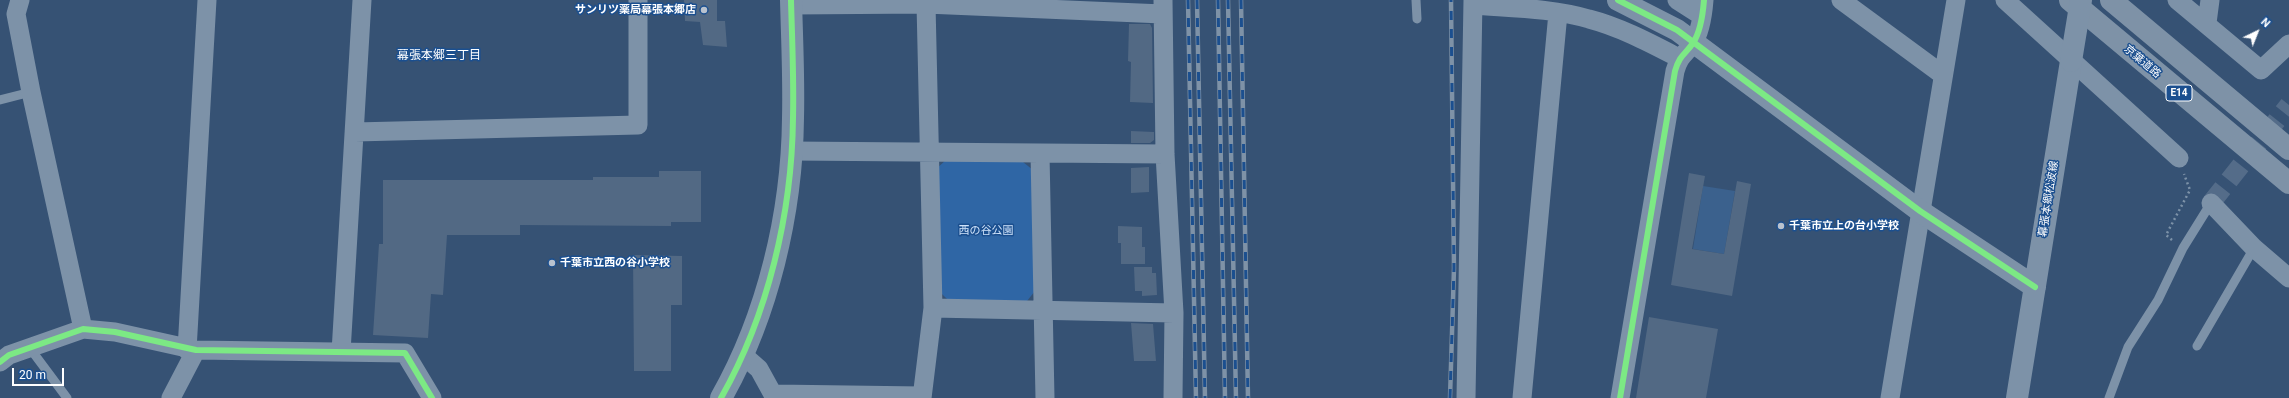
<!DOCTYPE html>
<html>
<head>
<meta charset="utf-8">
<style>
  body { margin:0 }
  #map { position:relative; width:2289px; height:398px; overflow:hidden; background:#365274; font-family:Roboto,sans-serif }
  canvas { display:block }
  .north { position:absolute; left:2237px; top:12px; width:40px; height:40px; -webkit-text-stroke:3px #1b4f8f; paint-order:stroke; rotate:43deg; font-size:11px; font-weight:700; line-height:16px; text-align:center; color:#fff }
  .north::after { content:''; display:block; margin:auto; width:14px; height:18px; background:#fff; clip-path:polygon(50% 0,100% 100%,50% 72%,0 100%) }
  .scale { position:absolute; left:12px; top:368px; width:52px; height:18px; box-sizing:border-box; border:2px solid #fff; border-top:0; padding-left:5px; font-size:12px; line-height:14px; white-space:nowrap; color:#fff; -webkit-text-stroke:3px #1b4f8f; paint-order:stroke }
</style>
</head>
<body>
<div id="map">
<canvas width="2289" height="398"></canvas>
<div class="north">N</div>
<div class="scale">20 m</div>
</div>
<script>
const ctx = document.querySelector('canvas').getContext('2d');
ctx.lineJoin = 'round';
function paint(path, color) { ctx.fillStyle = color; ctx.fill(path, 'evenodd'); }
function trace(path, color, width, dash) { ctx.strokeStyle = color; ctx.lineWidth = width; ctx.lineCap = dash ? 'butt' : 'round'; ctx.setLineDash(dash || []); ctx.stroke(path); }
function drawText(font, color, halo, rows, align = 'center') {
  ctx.font = font + ' Roboto,"Noto Sans JP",sans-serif'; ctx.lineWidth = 3; ctx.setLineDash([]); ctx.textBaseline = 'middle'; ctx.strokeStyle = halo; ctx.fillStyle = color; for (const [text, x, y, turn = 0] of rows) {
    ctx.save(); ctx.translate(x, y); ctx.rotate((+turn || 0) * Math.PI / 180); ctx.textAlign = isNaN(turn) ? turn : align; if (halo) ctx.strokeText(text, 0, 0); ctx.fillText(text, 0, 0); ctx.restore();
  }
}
paint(new Path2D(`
  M 946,160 L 1023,162 L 1033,170 L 1035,291 L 1027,301 L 948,300 L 939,291 L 936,169 Z`), '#2f66a5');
paint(new Path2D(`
  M 1703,186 L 1735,191 L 1724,254 L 1693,249 Z`), '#3b618d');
paint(new Path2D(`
  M 684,0 L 717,0 L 717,21 L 725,21 L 727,47 L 703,45 L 700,22 L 685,21 Z
  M 1129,24 L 1150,24 L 1152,28 L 1153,103 L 1130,102 L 1131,62 L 1128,61 Z
  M 1131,131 L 1154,132 L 1154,140 L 1150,143 L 1131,143 Z
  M 1149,167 L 1149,192 L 1131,193 L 1131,168 Z
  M 659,171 L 701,171 L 701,222 L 671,222 L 671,226 L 520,225 L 520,235 L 447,235 L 443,295 L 431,294 L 428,338 L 373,335 L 379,244 L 383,244 L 383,180 L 593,180 L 593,177 L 659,177 Z
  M 1689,173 L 1705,176 L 1692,249 L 1724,254 L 1737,181 L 1751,184 L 1732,296 L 1671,285 Z
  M 1118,226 L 1142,227 L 1142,247 L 1145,247 L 1145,264 L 1121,264 L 1121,243 L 1118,243 Z
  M 633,255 L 682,256 L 682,305 L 671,305 L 671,371 L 634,371 Z
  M 1134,267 L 1152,267 L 1152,273 L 1156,273 L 1157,295 L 1142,296 L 1142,291 L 1135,291 Z
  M 1649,317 L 1718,329 L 1706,398 L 1636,398 Z
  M 1131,323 L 1153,324 L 1156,361 L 1134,361 Z`), '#526984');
trace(new Path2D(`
  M 2211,203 L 2289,105`), '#546c89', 19, [19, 10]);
trace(new Path2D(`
  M 2172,240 L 2166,235 L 2190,190 L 2184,174`), '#7d92a8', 2.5, [2, 3]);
trace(new Path2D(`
  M 1416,0 L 1417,19
  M 0,100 L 31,92
  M 2197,346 L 2254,248
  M 29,347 L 67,398
  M 2109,398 L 2128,347 L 2158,300 L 2183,248 L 2211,203`), '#7d92a8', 9);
trace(new Path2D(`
  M 20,0 L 16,14 L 31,92 L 83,329
  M 1163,0 L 1165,154 L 1174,313 L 1173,398
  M 1677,0 L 1702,16
  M 1841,0 L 1943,75
  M 2005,0 L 2179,158
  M 2177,0 L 2261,70 L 2289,44
  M 791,5 L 926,4 L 1163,14
  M 1473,5 C 1511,8 1552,8 1589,19 C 1620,27 1650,43 1679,58
  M 2207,23 L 2210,0
  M 355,132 L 638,125 L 638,0
  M 791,151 L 1165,154
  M 1040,154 L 1045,398
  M 2211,203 L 2254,248 L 2289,278
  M 933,308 L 1174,313
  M 187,350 L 207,0
  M 341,352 L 362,0
  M 743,355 L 759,369 L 775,398
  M 0,362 L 9,355 L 83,329 L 115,332 L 196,350 L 405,353 L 432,398
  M 775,394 L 922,396
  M 171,398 L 196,350
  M 922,398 L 933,308 L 926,4
  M 1466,398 L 1473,0
  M 1522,398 L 1558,13
  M 1620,398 L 1675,71 C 1680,54 1685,55 1693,43 C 1701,31 1703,13 1704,0
  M 1890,398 L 1956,0`), '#7d92a8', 19);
trace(new Path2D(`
  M 1618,0 L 1677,30 L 1920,211 L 2035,287
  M 721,398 C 768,315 792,213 793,118 C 794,79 792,39 791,0
  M 2017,398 L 2071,61`), '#7d92a8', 22);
trace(new Path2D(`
  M 2070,0 L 2289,183
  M 2111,0 L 2289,149`), '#7e92a7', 22);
const rail = new Path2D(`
  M 1188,0 L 1196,398
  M 1197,0 L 1205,398
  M 1218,0 L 1225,398
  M 1228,0 L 1236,398
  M 1241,0 L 1248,398
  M 1450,398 L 1454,268 L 1451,0`);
trace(rail, '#7e92a7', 4.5);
trace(rail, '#1b4f8f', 3, [9]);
trace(new Path2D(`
  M 2071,61 L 2081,0`), '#7d92a8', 22);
trace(new Path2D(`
  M 1618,0 L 1677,30 L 1920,211 L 2035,287
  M 0,362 L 9,355 L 83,329 L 115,332 L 196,350 L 405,353 L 432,398
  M 721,398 C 768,315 792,213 793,118 C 794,79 792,39 791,0
  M 1620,398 L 1675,71 C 1680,54 1685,55 1693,43 C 1701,31 1703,13 1704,0`), '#7ce984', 6);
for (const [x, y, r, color] of [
  [704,10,4,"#b9c2ce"],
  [1781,226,4,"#b9c2ce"],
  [552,263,4,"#b9c2ce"]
]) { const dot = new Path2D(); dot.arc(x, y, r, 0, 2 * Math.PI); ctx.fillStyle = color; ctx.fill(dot); trace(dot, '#1b4f8f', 1.5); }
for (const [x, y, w] of [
  [2179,93,26]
]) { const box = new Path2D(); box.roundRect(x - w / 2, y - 8, w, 16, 3); ctx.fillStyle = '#1b4f8f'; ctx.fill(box); trace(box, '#fff', 1); }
drawText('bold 10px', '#fff', null, [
  ["E14",2179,93]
]);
drawText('bold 11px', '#fff', '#1b4f8f', [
  ["サンリツ薬局幕張本郷店",696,10,"right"],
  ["千葉市立上の台小学校",1789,226],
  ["千葉市立西の谷小学校",560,263]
], 'left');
drawText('11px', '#fff', '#1b4f8f', [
  ["京葉道路",2142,62,40],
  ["幕張本郷松波線",2049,199,-81]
]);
drawText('11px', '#cfe3fa', '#1b4f8f', [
  ["西の谷公園",986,231]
]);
drawText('12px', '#fff', '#1b4f8f', [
  ["幕張本郷三丁目",439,56]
]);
</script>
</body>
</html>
